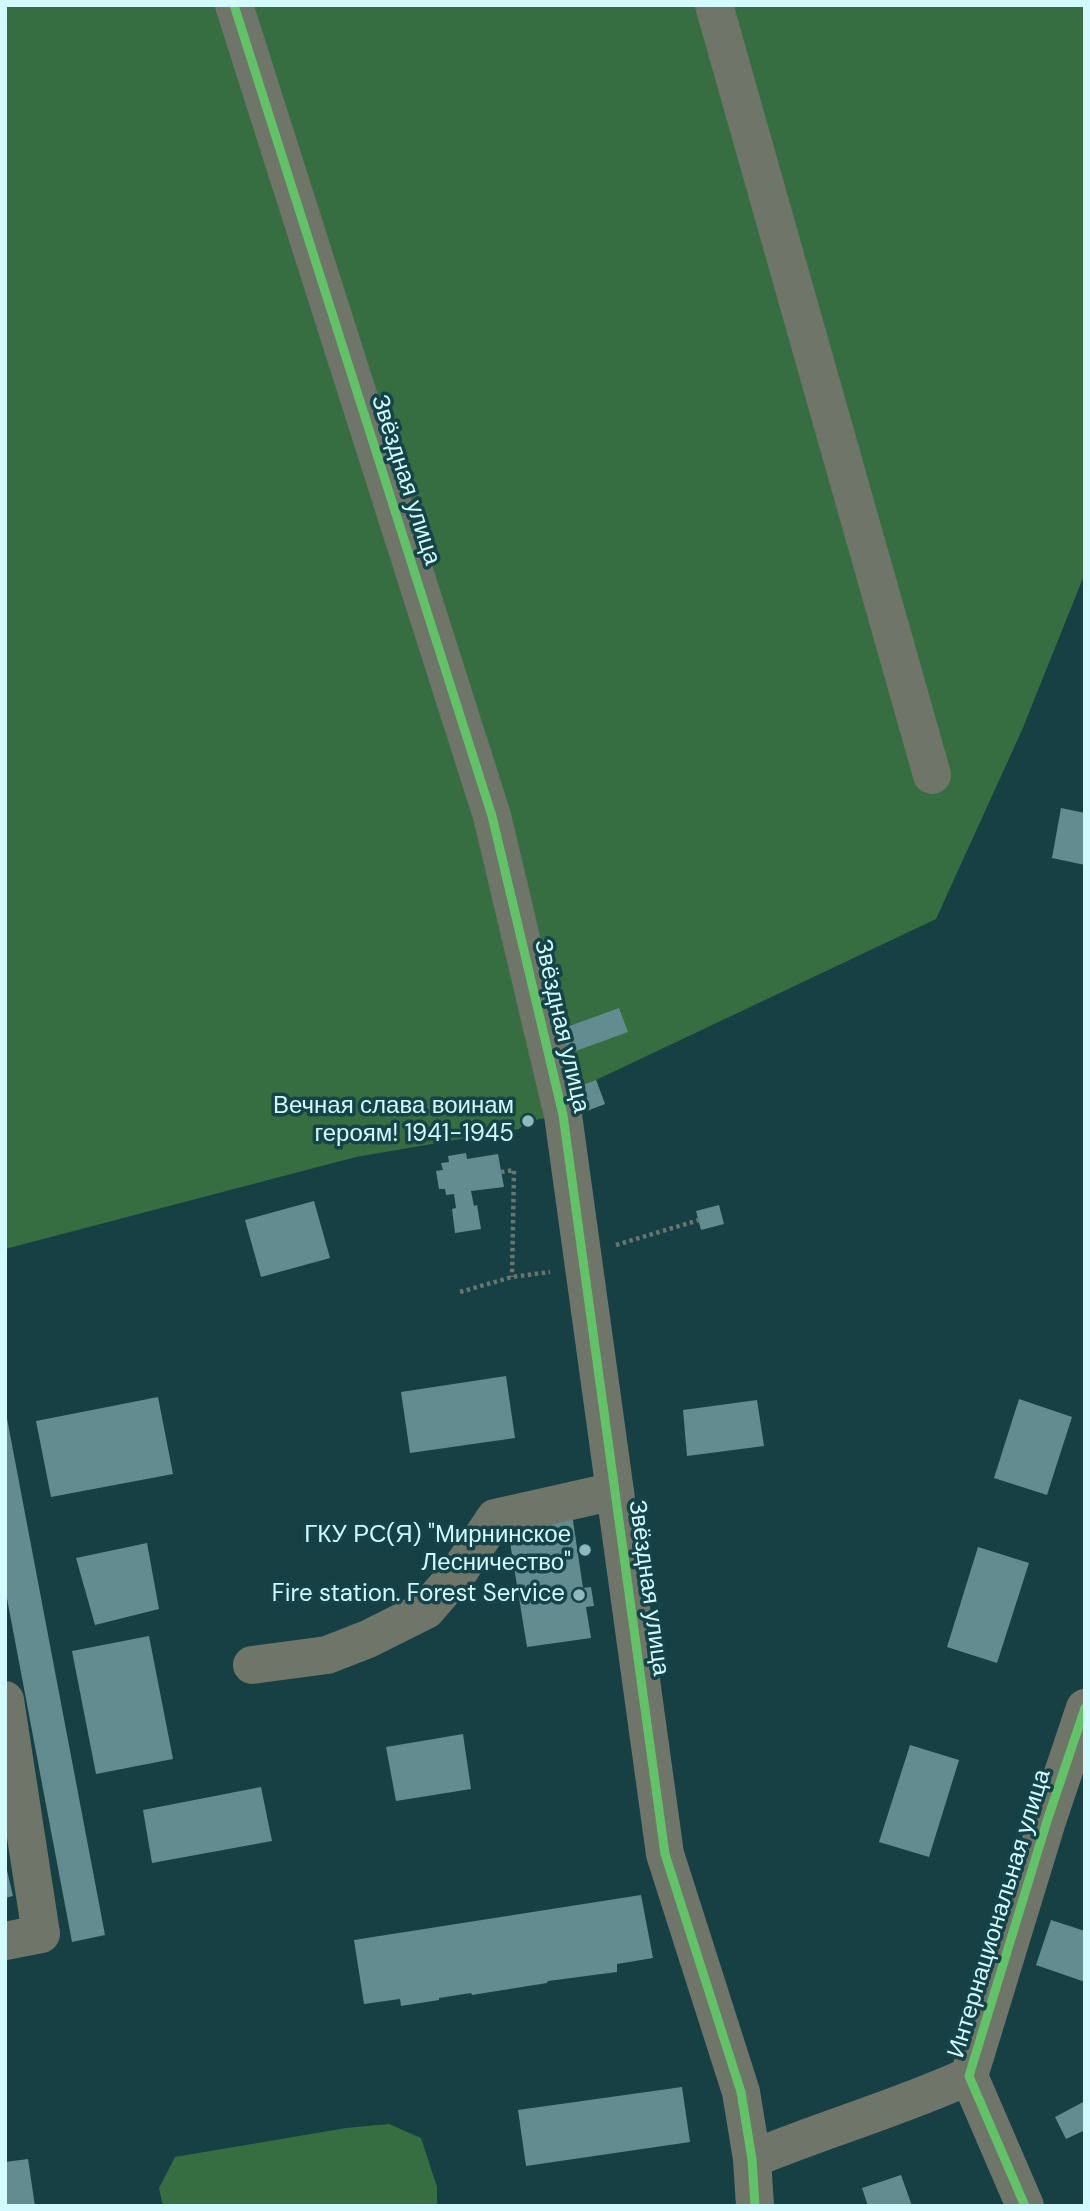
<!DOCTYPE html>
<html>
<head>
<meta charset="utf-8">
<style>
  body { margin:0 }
  #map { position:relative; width:1090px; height:2211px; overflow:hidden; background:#164044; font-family:"DM Sans",sans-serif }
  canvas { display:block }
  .frame { position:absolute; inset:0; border:7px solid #d2faff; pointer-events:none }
</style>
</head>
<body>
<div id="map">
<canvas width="1090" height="2211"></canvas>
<div class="frame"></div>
</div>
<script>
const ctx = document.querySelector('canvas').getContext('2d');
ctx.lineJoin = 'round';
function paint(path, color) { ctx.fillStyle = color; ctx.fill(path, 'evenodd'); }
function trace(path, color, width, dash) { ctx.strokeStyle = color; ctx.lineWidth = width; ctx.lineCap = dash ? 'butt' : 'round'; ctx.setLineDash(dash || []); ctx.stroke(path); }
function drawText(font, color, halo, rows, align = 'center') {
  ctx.font = font + ' "DM Sans",sans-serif'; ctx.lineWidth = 7; ctx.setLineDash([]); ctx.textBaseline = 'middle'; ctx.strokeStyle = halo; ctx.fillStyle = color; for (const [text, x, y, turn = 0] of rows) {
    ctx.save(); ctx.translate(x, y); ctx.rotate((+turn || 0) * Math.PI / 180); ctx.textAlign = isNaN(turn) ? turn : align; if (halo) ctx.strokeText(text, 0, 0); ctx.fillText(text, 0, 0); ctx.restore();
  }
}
paint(new Path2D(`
  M 5,5 L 1085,5 L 1085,573 L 1022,730 L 936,919 L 596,1080 L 605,1104 L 584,1112 L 528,1121 L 519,1129 L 356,1157 L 5,1249 Z
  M 389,2124 L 421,2138 L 437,2187 L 437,2206 L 163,2206 L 159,2188 L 175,2157 L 346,2128 Z`), '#366e41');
paint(new Path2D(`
  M 1061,808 L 1085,813 L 1085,865 L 1052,858 Z
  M 619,1008 L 628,1032 L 562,1056 L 553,1032 Z
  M 596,1080 L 605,1104 L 584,1112 L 575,1088 Z
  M 466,1153 L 467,1159 L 498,1154 L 504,1187 L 471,1191 L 474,1206 L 477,1205 L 481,1229 L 455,1233 L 452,1209 L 456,1208 L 454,1194 L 446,1195 L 445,1189 L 439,1189 L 436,1171 L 443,1170 L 441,1163 L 449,1162 L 448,1156 Z
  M 314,1201 L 330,1258 L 261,1277 L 245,1220 Z
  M 719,1205 L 724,1224 L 701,1230 L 696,1211 Z
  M 506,1376 L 515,1438 L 410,1453 L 401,1392 Z
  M 158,1397 L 173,1474 L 51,1497 L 36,1421 Z
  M 1019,1399 L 1072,1417 L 1047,1495 L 994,1478 Z
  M 757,1400 L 764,1446 L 687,1456 L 683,1410 Z
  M 5,1408 L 105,1935 L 72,1942 L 5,1588 Z
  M 572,1514 L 583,1588 L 591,1587 L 594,1606 L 586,1607 L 591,1638 L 527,1647 L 507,1524 Z
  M 147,1543 L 159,1609 L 95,1625 L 76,1558 Z
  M 978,1547 L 1029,1563 L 997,1663 L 947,1647 Z
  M 149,1636 L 173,1759 L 96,1774 L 72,1651 Z
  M 463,1734 L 471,1789 L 396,1801 L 386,1747 Z
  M 910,1745 L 959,1760 L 929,1857 L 879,1842 Z
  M 261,1787 L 272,1841 L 152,1863 L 143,1810 Z
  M 5,1862 L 13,1896 L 5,1898 Z
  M 641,1895 L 653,1958 L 617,1964 L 617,1972 L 548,1981 L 547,1983 L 472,1995 L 471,1993 L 439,1998 L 439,2000 L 401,2006 L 400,1999 L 364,2004 L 354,1940 Z
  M 1051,1920 L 1085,1931 L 1085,1982 L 1036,1965 Z
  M 682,2087 L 690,2142 L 526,2166 L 518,2110 Z
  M 1085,2101 L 1085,2130 L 1066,2139 L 1055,2117 Z
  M 28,2159 L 35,2206 L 5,2206 L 5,2162 Z
  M 901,2175 L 912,2206 L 868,2206 L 862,2188 Z`), '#638c91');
trace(new Path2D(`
  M 501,1172 L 514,1170 L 512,1277
  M 616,1245 L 699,1220
  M 460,1292 L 512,1277 L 550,1272`), '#67766e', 4.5, [3.5, 3.5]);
trace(new Path2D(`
  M 234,5 L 492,816 L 563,1115 L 665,1854 L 741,2092 L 752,2159 L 755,2206
  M 714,5 L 932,775
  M 252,1665 L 327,1655 L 368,1639 L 426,1610 L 458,1573 L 495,1518 L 615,1491
  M 5,1700 L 41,1934 L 5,1941
  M 752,2159 C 824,2129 899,2108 969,2076
  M 1025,2206 L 969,2076 L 1047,1821 L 1085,1708`), '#6f7669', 38);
trace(new Path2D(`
  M 234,5 L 492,816 L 563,1115 L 665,1854 L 741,2092 L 752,2159 L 755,2206
  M 1025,2206 L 969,2076 L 1047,1821 L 1085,1708`), '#61c268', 9);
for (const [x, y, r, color] of [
  [528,1121,7,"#90b9be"],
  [585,1550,7,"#90b9be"],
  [579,1595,7,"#90b9be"]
]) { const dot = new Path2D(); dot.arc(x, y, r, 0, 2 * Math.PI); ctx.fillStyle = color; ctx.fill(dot); trace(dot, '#154348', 2.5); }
drawText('24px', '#d2faff', '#154348', [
  ["Звёздная улица",405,480,72],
  ["Звёздная улица",561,1026,77],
  ["Звёздная улица",648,1588,82],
  ["Интернациональная улица",1000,1914,-73]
]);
drawText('24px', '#d2faff', '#154348', [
  ["Вечная слава воинам",514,1107],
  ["героям! 1941-1945",514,1135],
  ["ГКУ РС(Я) \"Мирнинское",571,1536],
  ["Лесничество\"",571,1564],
  ["Fire station. Forest Service",565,1595]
], 'right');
</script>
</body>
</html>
